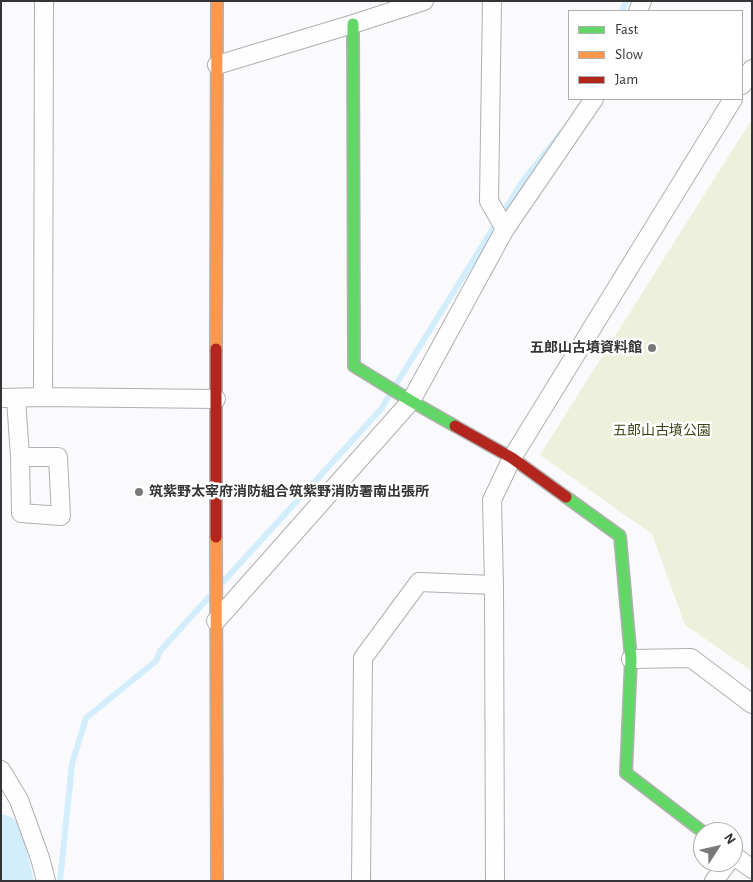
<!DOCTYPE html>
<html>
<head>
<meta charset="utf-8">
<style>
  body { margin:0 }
  #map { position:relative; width:753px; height:882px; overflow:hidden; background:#faf9fc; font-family:"Alegreya Sans",sans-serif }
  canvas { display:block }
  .frame { position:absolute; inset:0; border:2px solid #343335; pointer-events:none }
  .legend { position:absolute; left:568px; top:10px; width:175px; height:90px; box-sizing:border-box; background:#fff; border:1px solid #aeadae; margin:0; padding:6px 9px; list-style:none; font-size:15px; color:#343335 }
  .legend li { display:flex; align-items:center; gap:10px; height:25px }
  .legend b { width:25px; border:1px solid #aeadae }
  .north { position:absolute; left:693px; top:822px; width:50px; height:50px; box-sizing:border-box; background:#fff; border:1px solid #aeadae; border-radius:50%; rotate:55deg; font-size:14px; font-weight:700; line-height:20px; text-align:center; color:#343335 }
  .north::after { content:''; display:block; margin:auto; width:18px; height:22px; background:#79787b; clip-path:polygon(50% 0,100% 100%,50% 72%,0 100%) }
</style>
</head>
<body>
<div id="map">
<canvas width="753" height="882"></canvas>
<div class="frame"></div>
<ul class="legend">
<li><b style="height:6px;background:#63d668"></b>Fast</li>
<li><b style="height:6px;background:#ff974d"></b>Slow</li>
<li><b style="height:6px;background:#b3261e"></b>Jam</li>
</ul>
<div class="north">N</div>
</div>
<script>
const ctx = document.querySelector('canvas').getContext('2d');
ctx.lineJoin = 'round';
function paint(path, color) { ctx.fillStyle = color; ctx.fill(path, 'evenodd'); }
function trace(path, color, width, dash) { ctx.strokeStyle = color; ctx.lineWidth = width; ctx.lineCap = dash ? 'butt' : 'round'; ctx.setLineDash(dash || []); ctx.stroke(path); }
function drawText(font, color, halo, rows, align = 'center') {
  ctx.font = font + ' "Alegreya Sans","Noto Sans JP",sans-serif'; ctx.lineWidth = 5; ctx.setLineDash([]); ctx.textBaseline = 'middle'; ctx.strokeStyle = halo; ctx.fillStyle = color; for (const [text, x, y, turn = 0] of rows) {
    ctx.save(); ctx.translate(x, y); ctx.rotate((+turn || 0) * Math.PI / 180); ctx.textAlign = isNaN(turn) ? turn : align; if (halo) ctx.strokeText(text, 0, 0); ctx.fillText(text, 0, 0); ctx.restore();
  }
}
paint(new Path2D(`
  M 752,119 L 752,671 L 685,625 L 652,534 L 540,455 Z`), '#edf1dc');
trace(new Path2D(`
  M 622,11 L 626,1
  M 395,386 L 522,182 L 561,133
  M 222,583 L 382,408 L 390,394
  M 60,881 L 72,764 L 86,718 L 156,661 L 160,651 L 209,597`), '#d2edfc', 6);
trace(new Path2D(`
  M 1,834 L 4,839 L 14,881`), '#d2edfc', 39);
const street = new Path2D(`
  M 492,1 L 489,201 L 505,229
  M 638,11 L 642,1
  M 217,65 L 353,24 L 424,1
  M 742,85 L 752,69
  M 43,397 L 44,1
  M 1,398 L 43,397 L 216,399
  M 16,398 L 20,457 L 21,513 L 61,516 L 58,457 L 20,457
  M 216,621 L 411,401 L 505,229 L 594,99
  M 631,659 L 691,658 L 752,704
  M 1,770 L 19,800 L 40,858 L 46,881
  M 733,855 L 752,869
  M 361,881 L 363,658 L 419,582 L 494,585
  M 495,881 L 494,585 L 492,500 L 512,458 L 733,99
  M 714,881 L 728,862`);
const fast = new Path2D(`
  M 353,24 L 354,366 L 411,401 L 455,426
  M 566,497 L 620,536 L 631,659 L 626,773 L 703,832`);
const slow = new Path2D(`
  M 216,349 L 217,1
  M 216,537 L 217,881`);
const jam = new Path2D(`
  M 455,426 L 512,458 L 566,497
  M 216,537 L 216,349`);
trace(street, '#b0afb1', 20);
trace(fast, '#b0afb1', 14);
trace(slow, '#b0afb1', 14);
trace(jam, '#b0afb1', 14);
trace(street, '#fefeff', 18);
trace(fast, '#63d668', 11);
trace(slow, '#ff974d', 11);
trace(jam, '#b3261e', 11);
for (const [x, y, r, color] of [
  [652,348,5,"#79787b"],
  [139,492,5,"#79787b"]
]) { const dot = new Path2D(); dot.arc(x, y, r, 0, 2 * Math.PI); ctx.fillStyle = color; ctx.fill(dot); trace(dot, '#fff', 2); }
drawText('bold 14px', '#343335', '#fff', [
  ["五郎山古墳資料館",642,348],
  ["筑紫野太宰府消防組合筑紫野消防署南出張所",149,492,"left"]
], 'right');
drawText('14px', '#3e4314', '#fff', [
  ["五郎山古墳公園",662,431]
]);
</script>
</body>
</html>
